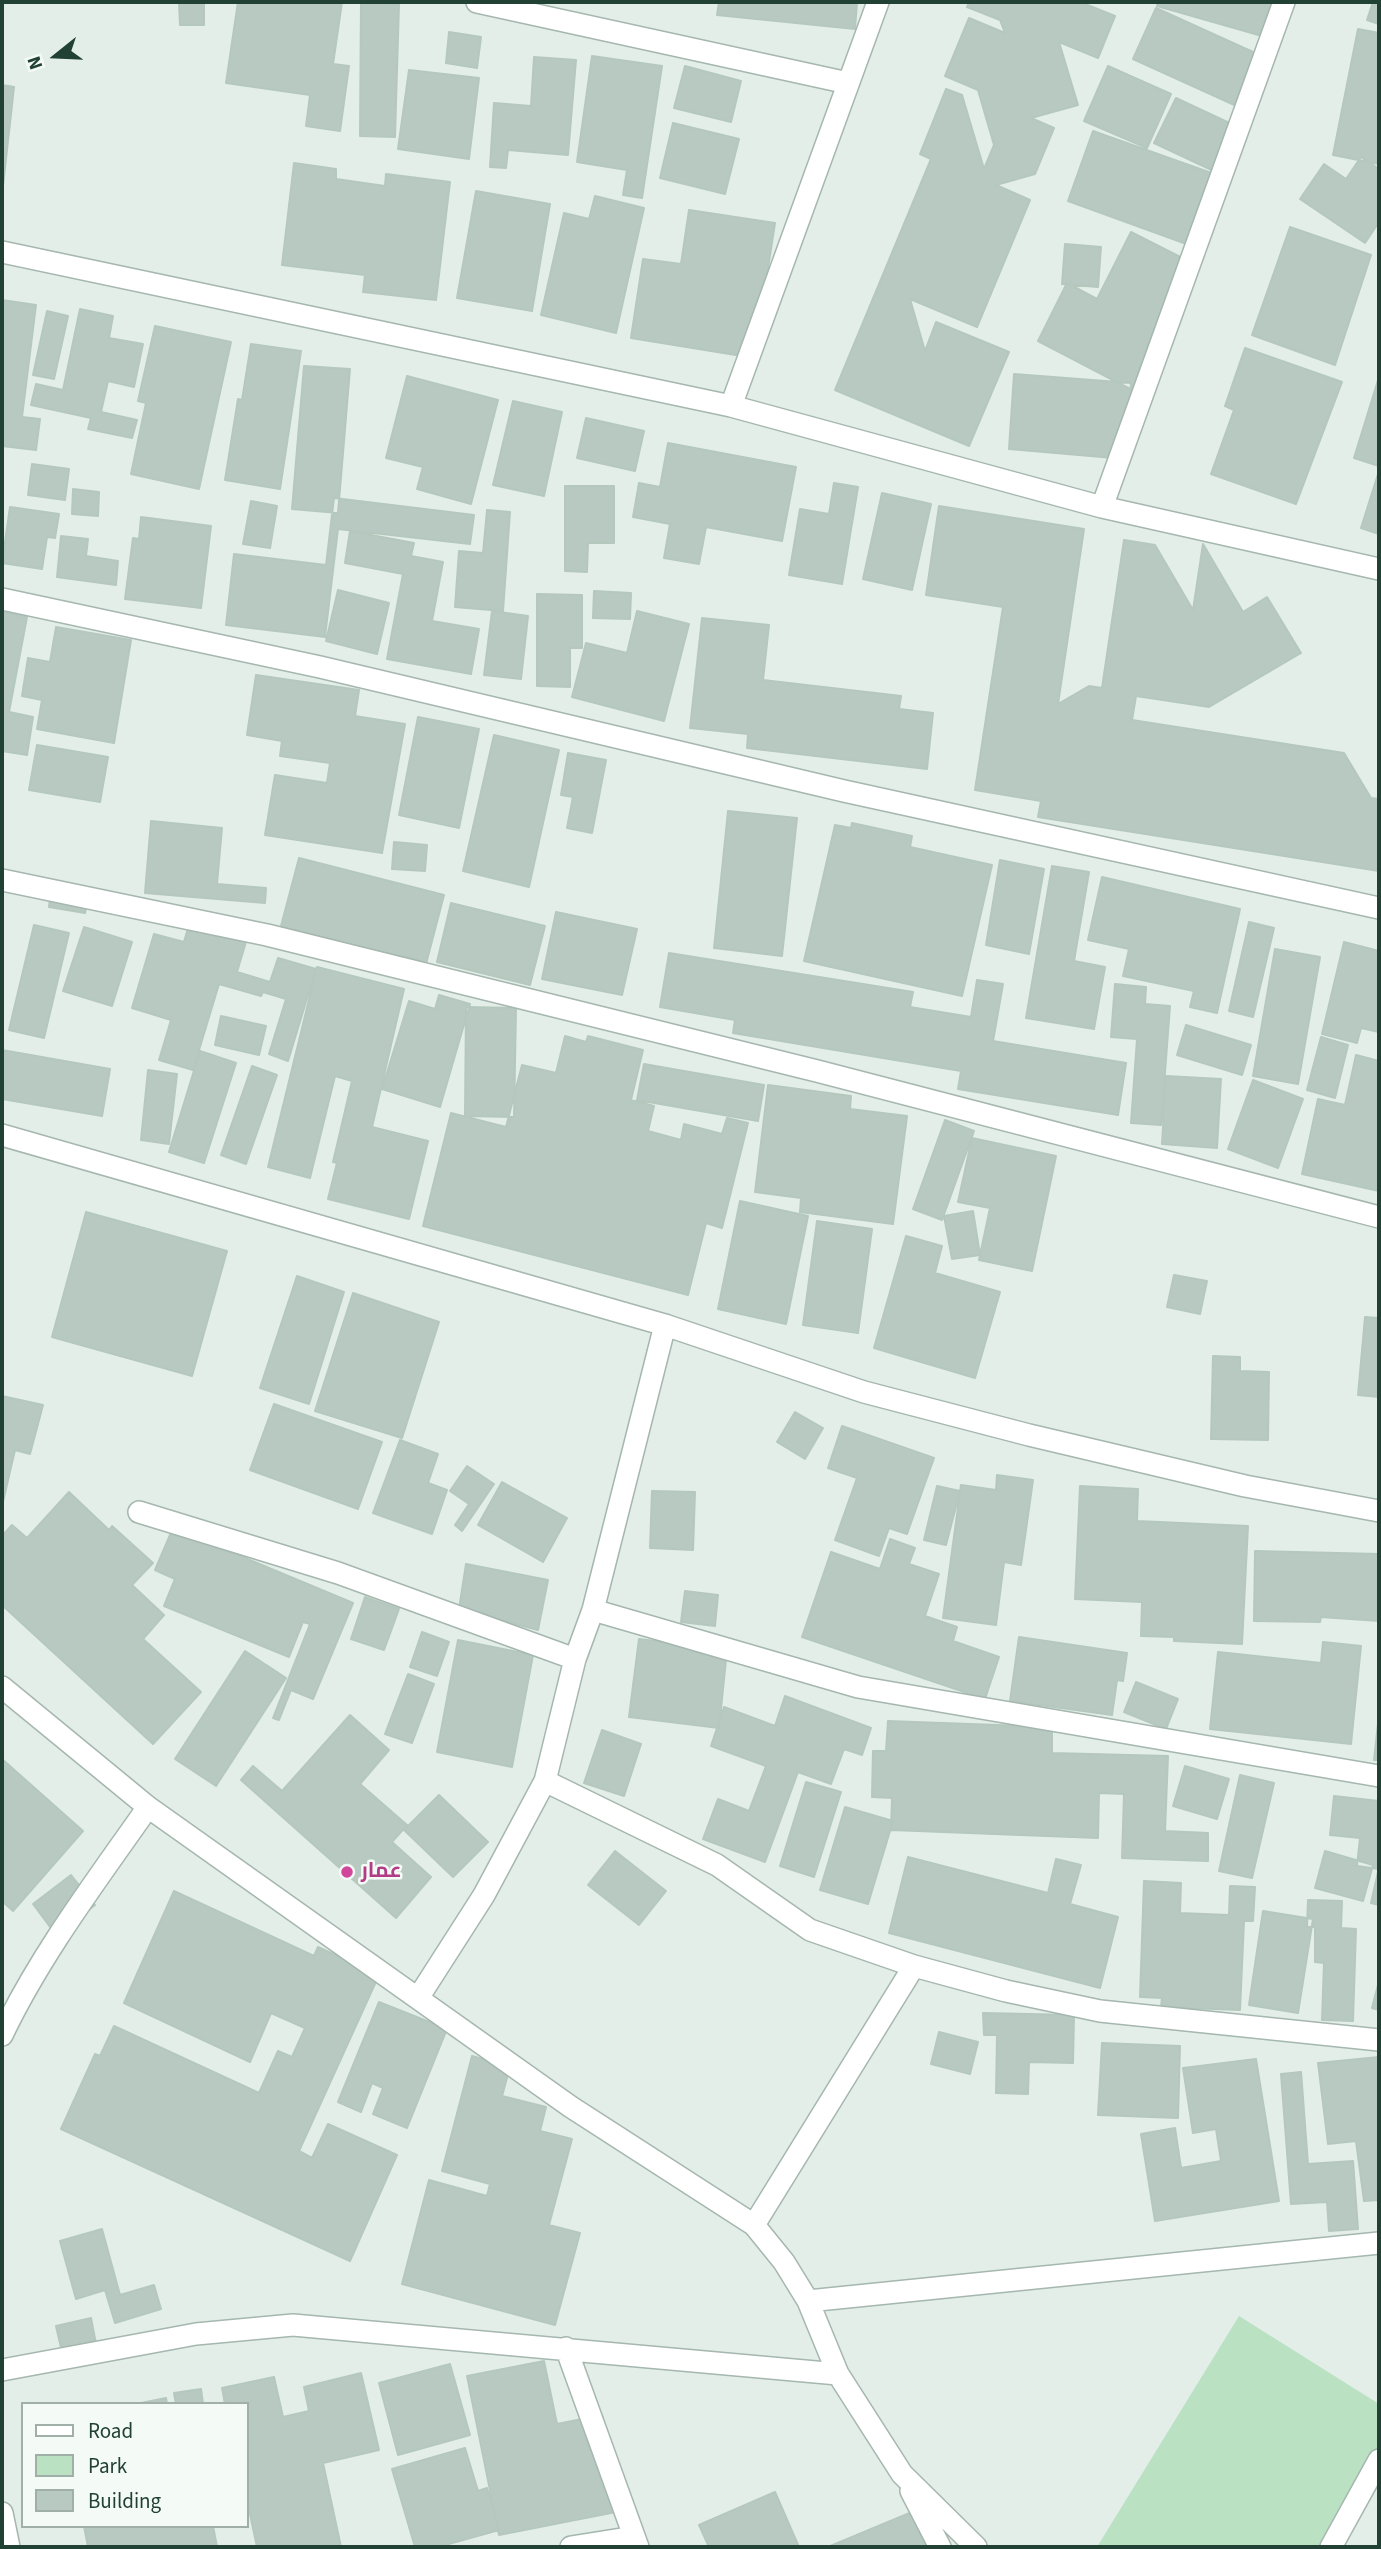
<!DOCTYPE html>
<html>
<head>
<meta charset="utf-8">
<style>
  body { margin:0 }
  #map { position:relative; width:1381px; height:2549px; overflow:hidden; background:#e3eee8; font-family:"Source Sans 3",sans-serif }
  canvas { display:block }
  .frame { position:absolute; inset:0; border:4px solid #214135; pointer-events:none }
  .legend { position:absolute; left:21px; top:2402px; width:228px; height:126px; box-sizing:border-box; background:#f4faf6; border:2px solid #a0b0a9; margin:0; padding:9px 12px; list-style:none; font-size:21px; color:#214135 }
  .legend li { display:flex; align-items:center; gap:14px; height:35px }
  .legend b { width:35px; border:2px solid #a0b0a9 }
  .north { position:absolute; left:21px; top:21px; width:70px; height:70px; -webkit-text-stroke:5px #f4faf6; paint-order:stroke; rotate:252deg; font-size:19px; font-weight:700; line-height:28px; text-align:center; color:#214135 }
  .north::after { content:''; display:block; margin:auto; width:24px; height:32px; background:#214135; clip-path:polygon(50% 0,100% 100%,50% 72%,0 100%) }
</style>
</head>
<body>
<div id="map">
<canvas width="1381" height="2549"></canvas>
<div class="frame"></div>
<ul class="legend">
<li><b style="height:9px;background:#fff"></b>Road</li>
<li><b style="height:19px;background:#bae1c1"></b>Park</li>
<li><b style="height:19px;background:#b8c9c1"></b>Building</li>
</ul>
<div class="north">N</div>
</div>
<script>
const ctx = document.querySelector('canvas').getContext('2d');
ctx.lineJoin = 'round';
function paint(path, color) { ctx.fillStyle = color; ctx.fill(path, 'evenodd'); }
function trace(path, color, width, dash) { ctx.strokeStyle = color; ctx.lineWidth = width; ctx.lineCap = dash ? 'butt' : 'round'; ctx.setLineDash(dash || []); ctx.stroke(path); }
function drawText(font, color, halo, rows, align = 'center') {
  ctx.font = font + ' "Source Sans 3",Cairo,sans-serif'; ctx.lineWidth = 5; ctx.setLineDash([]); ctx.textBaseline = 'middle'; ctx.strokeStyle = halo; ctx.fillStyle = color; for (const [text, x, y, turn = 0] of rows) {
    ctx.save(); ctx.translate(x, y); ctx.rotate((+turn || 0) * Math.PI / 180); ctx.textAlign = isNaN(turn) ? turn : align; if (halo) ctx.strokeText(text, 0, 0); ctx.fillText(text, 0, 0); ctx.restore();
  }
}
paint(new Path2D(`
  M 1239,2316 L 1379,2404 L 1379,2450 L 1320,2547 L 1097,2547 Z`), '#bae1c1');
const building = new Path2D(`
  M 179,2 L 204,2 L 204,25 L 180,25 Z
  M 238,2 L 342,2 L 333,64 L 349,66 L 340,131 L 306,126 L 310,95 L 226,83 Z
  M 361,2 L 399,4 L 395,137 L 360,136 Z
  M 719,2 L 857,2 L 855,29 L 717,15 Z
  M 969,2 L 1080,2 L 1115,16 L 1098,58 L 1059,42 L 1078,105 L 1031,118 L 1054,128 L 1035,174 L 996,185 L 1030,200 L 977,327 L 910,299 L 925,351 L 936,322 L 1009,352 L 969,446 L 835,390 L 931,159 L 920,154 L 946,89 L 962,95 L 984,169 L 994,145 L 978,90 L 945,76 L 969,18 L 1005,33 L 1000,20 L 967,7 Z
  M 1158,2 L 1287,2 L 1276,40 L 1157,6 Z
  M 1373,2 L 1379,2 L 1379,24 L 1367,20 Z
  M 1156,8 L 1264,57 L 1241,108 L 1133,59 Z
  M 1358,29 L 1379,33 L 1379,164 L 1333,155 Z
  M 449,32 L 481,37 L 477,68 L 446,63 Z
  M 592,56 L 662,66 L 642,198 L 623,195 L 627,170 L 577,162 Z
  M 534,57 L 576,60 L 568,155 L 508,150 L 506,168 L 490,167 L 494,103 L 531,106 Z
  M 685,66 L 741,81 L 731,122 L 674,108 Z
  M 1108,66 L 1171,94 L 1147,148 L 1084,121 Z
  M 409,70 L 479,78 L 469,159 L 398,149 Z
  M 2,85 L 14,87 L 2,195 Z
  M 1176,98 L 1240,128 L 1218,173 L 1154,143 Z
  M 673,123 L 739,139 L 725,194 L 660,178 Z
  M 1093,131 L 1217,175 L 1192,246 L 1068,201 Z
  M 1361,157 L 1379,169 L 1379,222 L 1365,243 L 1300,199 L 1324,164 L 1346,179 Z
  M 294,163 L 336,169 L 336,179 L 385,186 L 386,174 L 450,182 L 436,300 L 363,292 L 365,275 L 282,265 Z
  M 476,191 L 550,204 L 532,311 L 457,298 Z
  M 595,196 L 644,208 L 616,333 L 541,315 L 564,213 L 589,219 Z
  M 689,210 L 775,223 L 754,358 L 631,338 L 643,259 L 681,264 Z
  M 1290,227 L 1371,255 L 1335,365 L 1252,335 Z
  M 1131,232 L 1198,266 L 1134,391 L 1038,341 L 1067,283 L 1097,299 Z
  M 1065,244 L 1101,247 L 1098,287 L 1062,284 Z
  M 2,300 L 36,305 L 22,417 L 40,419 L 36,450 L 2,446 Z
  M 80,309 L 113,316 L 109,338 L 143,344 L 134,387 L 108,381 L 101,412 L 137,420 L 132,438 L 88,429 L 91,418 L 31,405 L 36,384 L 63,390 Z
  M 47,311 L 68,316 L 54,379 L 33,375 Z
  M 155,326 L 231,342 L 199,489 L 131,474 L 146,403 L 138,401 Z
  M 251,344 L 301,351 L 280,489 L 225,480 L 238,399 L 242,400 Z
  M 1245,348 L 1342,382 L 1296,504 L 1211,474 L 1234,410 L 1225,406 Z
  M 304,366 L 350,369 L 338,513 L 292,509 Z
  M 1014,374 L 1131,383 L 1125,459 L 1009,449 Z
  M 407,376 L 498,400 L 471,504 L 417,489 L 423,467 L 386,458 Z
  M 1379,377 L 1379,466 L 1354,458 Z
  M 513,401 L 562,412 L 544,496 L 493,485 Z
  M 586,418 L 644,431 L 635,471 L 577,458 Z
  M 668,443 L 796,467 L 782,541 L 706,527 L 699,564 L 664,558 L 670,524 L 633,517 L 639,483 L 660,487 Z
  M 32,464 L 69,469 L 65,500 L 28,495 Z
  M 1379,471 L 1379,534 L 1361,528 Z
  M 834,483 L 858,487 L 842,584 L 789,575 L 800,509 L 829,514 Z
  M 565,486 L 614,486 L 614,543 L 588,543 L 587,572 L 565,571 Z
  M 73,489 L 99,492 L 98,516 L 72,514 Z
  M 882,493 L 931,504 L 912,590 L 863,579 Z
  M 334,498 L 474,515 L 470,544 L 338,529 L 325,637 L 226,625 L 234,554 L 326,565 Z
  M 251,501 L 277,506 L 270,548 L 243,544 Z
  M 939,506 L 1084,529 L 1058,704 L 1089,686 L 1102,688 L 1124,540 L 1155,545 L 1193,610 L 1203,544 L 1243,612 L 1267,597 L 1301,653 L 1209,707 L 1136,696 L 1132,720 L 1344,753 L 1371,798 L 1379,799 L 1379,871 L 1038,817 L 1041,801 L 975,790 L 1003,607 L 926,595 Z
  M 10,507 L 59,514 L 55,538 L 47,537 L 42,569 L 2,563 Z
  M 487,510 L 510,512 L 503,611 L 455,607 L 459,551 L 483,553 Z
  M 141,517 L 211,526 L 201,608 L 125,599 L 133,538 L 139,539 Z
  M 350,531 L 414,543 L 411,556 L 443,562 L 432,621 L 479,629 L 471,674 L 387,659 L 403,574 L 345,563 Z
  M 61,536 L 88,539 L 86,556 L 118,561 L 116,585 L 57,577 Z
  M 338,590 L 389,603 L 377,654 L 326,641 Z
  M 594,591 L 631,593 L 630,619 L 593,618 Z
  M 537,594 L 582,595 L 582,648 L 570,648 L 570,687 L 537,686 Z
  M 492,611 L 528,616 L 521,679 L 484,675 Z
  M 637,611 L 689,624 L 664,721 L 572,697 L 586,643 L 627,653 Z
  M 2,612 L 27,617 L 9,712 L 33,717 L 27,755 L 2,751 Z
  M 702,618 L 769,625 L 763,680 L 901,696 L 899,709 L 933,713 L 927,769 L 747,748 L 748,734 L 690,728 Z
  M 56,627 L 131,640 L 114,743 L 37,729 L 42,700 L 22,696 L 28,658 L 50,662 Z
  M 256,675 L 359,690 L 355,716 L 405,724 L 382,853 L 265,835 L 275,775 L 327,783 L 330,763 L 280,756 L 282,741 L 247,735 Z
  M 418,717 L 479,729 L 459,828 L 399,815 Z
  M 494,735 L 559,750 L 529,887 L 463,871 Z
  M 37,745 L 108,757 L 100,802 L 29,790 Z
  M 568,753 L 606,760 L 592,833 L 567,828 L 573,797 L 561,795 Z
  M 728,811 L 797,818 L 782,956 L 714,948 Z
  M 151,821 L 222,828 L 217,884 L 266,888 L 265,903 L 145,893 Z
  M 852,823 L 912,836 L 910,847 L 992,865 L 962,996 L 804,961 L 835,825 L 851,828 Z
  M 394,842 L 427,845 L 425,871 L 392,869 Z
  M 299,858 L 444,895 L 426,964 L 281,926 Z
  M 1000,860 L 1044,869 L 1029,954 L 986,945 Z
  M 1052,866 L 1089,872 L 1074,961 L 1105,967 L 1094,1029 L 1026,1018 Z
  M 1102,877 L 1240,909 L 1217,1013 L 1190,1007 L 1194,991 L 1123,976 L 1129,949 L 1088,940 Z
  M 51,890 L 88,897 L 85,913 L 49,907 Z
  M 451,903 L 545,926 L 530,985 L 437,962 Z
  M 556,912 L 637,929 L 622,995 L 542,979 Z
  M 191,918 L 248,935 L 237,972 L 270,982 L 278,958 L 316,969 L 288,1061 L 269,1054 L 286,999 L 263,992 L 261,996 L 219,984 L 193,1070 L 159,1060 L 171,1020 L 132,1008 L 154,934 L 184,942 Z
  M 1249,922 L 1274,928 L 1253,1017 L 1229,1011 Z
  M 34,925 L 69,933 L 44,1038 L 9,1030 Z
  M 84,927 L 132,942 L 112,1006 L 63,991 Z
  M 1344,942 L 1379,951 L 1379,1032 L 1361,1028 L 1357,1043 L 1322,1034 Z
  M 1275,949 L 1320,957 L 1298,1084 L 1253,1076 Z
  M 669,953 L 913,992 L 910,1007 L 971,1017 L 977,980 L 1003,984 L 993,1041 L 1126,1063 L 1118,1115 L 958,1089 L 961,1071 L 733,1033 L 735,1020 L 660,1007 Z
  M 317,967 L 404,989 L 372,1127 L 428,1141 L 409,1219 L 328,1199 L 337,1163 L 333,1162 L 352,1081 L 335,1076 L 310,1178 L 268,1167 Z
  M 1115,984 L 1146,987 L 1145,1004 L 1170,1006 L 1161,1125 L 1131,1123 L 1137,1039 L 1111,1037 Z
  M 439,995 L 470,1004 L 440,1107 L 382,1089 L 409,1001 L 435,1009 Z
  M 466,1007 L 516,1008 L 514,1117 L 465,1116 Z
  M 221,1016 L 266,1026 L 259,1055 L 215,1045 Z
  M 1186,1025 L 1251,1045 L 1242,1075 L 1177,1055 Z
  M 565,1036 L 586,1042 L 588,1036 L 643,1050 L 631,1100 L 654,1106 L 648,1131 L 681,1140 L 684,1124 L 722,1134 L 727,1118 L 748,1123 L 722,1228 L 706,1223 L 688,1295 L 423,1226 L 451,1113 L 506,1127 L 522,1065 L 556,1073 Z
  M 1321,1037 L 1348,1045 L 1335,1098 L 1307,1090 Z
  M 2,1050 L 110,1069 L 102,1116 L 2,1099 Z
  M 200,1051 L 236,1063 L 204,1163 L 169,1152 Z
  M 1356,1055 L 1379,1061 L 1379,1191 L 1302,1174 L 1318,1099 L 1345,1105 Z
  M 644,1064 L 764,1085 L 758,1121 L 637,1100 Z
  M 252,1066 L 277,1075 L 246,1164 L 221,1155 Z
  M 148,1070 L 177,1074 L 169,1144 L 141,1140 Z
  M 1166,1076 L 1221,1079 L 1217,1148 L 1162,1144 Z
  M 1253,1080 L 1303,1099 L 1278,1168 L 1228,1149 Z
  M 768,1085 L 851,1096 L 850,1109 L 907,1116 L 893,1224 L 800,1212 L 801,1198 L 755,1192 Z
  M 945,1120 L 974,1131 L 942,1220 L 913,1209 Z
  M 972,1138 L 1056,1156 L 1032,1271 L 979,1260 L 990,1208 L 958,1202 Z
  M 740,1201 L 808,1216 L 786,1324 L 718,1309 Z
  M 973,1211 L 980,1255 L 952,1259 L 944,1216 Z
  M 86,1212 L 227,1251 L 192,1376 L 52,1337 Z
  M 817,1221 L 872,1229 L 858,1333 L 803,1325 Z
  M 906,1236 L 942,1246 L 935,1273 L 1000,1292 L 975,1378 L 874,1348 Z
  M 1174,1275 L 1207,1281 L 1200,1314 L 1167,1307 Z
  M 297,1276 L 344,1292 L 309,1404 L 260,1388 Z
  M 353,1293 L 439,1322 L 402,1438 L 315,1411 Z
  M 1379,1302 L 1379,1397 L 1358,1395 L 1365,1317 L 1378,1318 Z
  M 1213,1356 L 1240,1357 L 1240,1371 L 1269,1372 L 1268,1440 L 1211,1439 Z
  M 2,1396 L 43,1405 L 30,1454 L 15,1450 L 2,1506 Z
  M 274,1404 L 382,1442 L 358,1509 L 250,1470 Z
  M 795,1412 L 823,1428 L 805,1459 L 777,1442 Z
  M 842,1426 L 934,1458 L 907,1534 L 889,1528 L 879,1556 L 835,1540 L 857,1478 L 828,1468 Z
  M 400,1440 L 438,1454 L 428,1483 L 447,1490 L 432,1534 L 373,1513 Z
  M 467,1466 L 494,1484 L 462,1531 L 455,1525 L 469,1504 L 450,1491 Z
  M 997,1475 L 1033,1480 L 1021,1565 L 1004,1562 L 996,1625 L 943,1618 L 961,1485 L 996,1490 Z
  M 502,1482 L 567,1518 L 543,1562 L 478,1525 Z
  M 937,1486 L 960,1491 L 946,1545 L 924,1540 Z
  M 1080,1486 L 1138,1489 L 1137,1521 L 1248,1526 L 1242,1644 L 1174,1641 L 1174,1637 L 1141,1636 L 1142,1602 L 1075,1599 Z
  M 652,1491 L 695,1492 L 693,1550 L 650,1548 Z
  M 69,1492 L 109,1530 L 112,1526 L 153,1563 L 132,1585 L 164,1615 L 143,1639 L 201,1692 L 153,1744 L 2,1605 L 2,1536 L 12,1525 L 27,1538 Z
  M 173,1528 L 353,1603 L 313,1699 L 291,1690 L 279,1720 L 273,1718 L 310,1624 L 303,1622 L 289,1657 L 164,1606 L 175,1579 L 155,1570 Z
  M 890,1539 L 915,1548 L 909,1564 L 939,1574 L 925,1616 L 957,1627 L 953,1641 L 999,1657 L 985,1699 L 802,1637 L 831,1552 L 880,1569 Z
  M 1255,1551 L 1379,1554 L 1379,1621 L 1321,1617 L 1320,1622 L 1254,1621 Z
  M 466,1564 L 548,1580 L 538,1630 L 459,1609 Z
  M 685,1591 L 718,1595 L 715,1626 L 681,1622 Z
  M 365,1597 L 399,1609 L 384,1650 L 351,1639 Z
  M 422,1632 L 449,1642 L 437,1676 L 410,1667 Z
  M 1019,1637 L 1127,1653 L 1123,1681 L 1117,1680 L 1112,1715 L 1010,1701 Z
  M 639,1639 L 727,1650 L 719,1728 L 629,1717 Z
  M 458,1640 L 533,1655 L 512,1767 L 437,1752 Z
  M 1323,1642 L 1361,1646 L 1351,1744 L 1210,1729 L 1218,1652 L 1321,1663 Z
  M 245,1651 L 286,1678 L 216,1786 L 175,1759 Z
  M 408,1674 L 434,1684 L 412,1743 L 385,1734 Z
  M 1136,1682 L 1178,1699 L 1166,1729 L 1124,1712 Z
  M 785,1696 L 871,1728 L 862,1755 L 844,1749 L 831,1784 L 798,1772 L 765,1862 L 703,1839 L 718,1799 L 749,1811 L 766,1766 L 711,1746 L 724,1707 L 775,1726 Z
  M 1379,1714 L 1379,1760 L 1374,1760 Z
  M 350,1715 L 389,1750 L 360,1784 L 407,1825 L 392,1842 L 431,1877 L 396,1918 L 241,1780 L 253,1766 L 282,1791 Z
  M 888,1721 L 1052,1727 L 1052,1753 L 1168,1756 L 1165,1831 L 1208,1833 L 1208,1861 L 1122,1858 L 1124,1794 L 1099,1793 L 1098,1838 L 891,1830 L 892,1798 L 872,1797 L 873,1751 L 886,1751 Z
  M 602,1730 L 641,1744 L 624,1796 L 584,1783 Z
  M 2,1759 L 83,1831 L 13,1911 L 2,1901 Z
  M 1185,1766 L 1229,1779 L 1217,1819 L 1173,1806 Z
  M 1240,1775 L 1274,1783 L 1252,1878 L 1219,1871 Z
  M 806,1782 L 841,1792 L 814,1877 L 780,1866 Z
  M 439,1795 L 488,1842 L 453,1877 L 404,1830 Z
  M 1334,1796 L 1379,1801 L 1379,1869 L 1357,1866 L 1360,1838 L 1330,1835 Z
  M 845,1807 L 893,1821 L 868,1904 L 820,1890 Z
  M 615,1851 L 666,1891 L 639,1925 L 588,1885 Z
  M 1325,1851 L 1373,1865 L 1363,1901 L 1315,1888 Z
  M 908,1857 L 1048,1893 L 1056,1859 L 1081,1865 L 1070,1904 L 1118,1917 L 1100,1988 L 889,1933 Z
  M 1378,1872 L 1379,1872 L 1379,1905 L 1371,1903 Z
  M 71,1875 L 95,1905 L 56,1935 L 33,1904 Z
  M 1144,1881 L 1181,1883 L 1180,1913 L 1229,1915 L 1230,1886 L 1255,1887 L 1253,1921 L 1244,1921 L 1240,2010 L 1161,2007 L 1162,1998 L 1140,1997 Z
  M 174,1891 L 314,1956 L 318,1947 L 379,1975 L 299,2151 L 312,2158 L 328,2124 L 397,2155 L 350,2261 L 61,2129 L 95,2054 L 100,2056 L 114,2026 L 259,2093 L 278,2051 L 292,2057 L 305,2028 L 271,2013 L 250,2062 L 124,2003 Z
  M 1308,1900 L 1342,1901 L 1341,1928 L 1356,1929 L 1353,2021 L 1322,2020 L 1324,1963 L 1315,1962 L 1315,1927 L 1307,1927 Z
  M 1263,1911 L 1313,1919 L 1298,2013 L 1249,2005 Z
  M 1379,1981 L 1379,2010 L 1372,2008 Z
  M 379,2002 L 447,2029 L 407,2128 L 373,2114 L 383,2088 L 372,2083 L 361,2112 L 338,2102 Z
  M 983,2013 L 1074,2015 L 1073,2063 L 1029,2062 L 1028,2094 L 996,2093 L 997,2035 L 984,2035 Z
  M 939,2032 L 978,2042 L 970,2074 L 931,2064 Z
  M 1102,2043 L 1180,2046 L 1178,2118 L 1098,2115 Z
  M 472,2056 L 510,2067 L 502,2096 L 546,2107 L 540,2131 L 572,2139 L 549,2225 L 580,2233 L 555,2325 L 402,2284 L 429,2180 L 487,2196 L 490,2184 L 442,2171 Z
  M 1379,2057 L 1379,2200 L 1364,2201 L 1356,2141 L 1328,2144 L 1318,2063 Z
  M 1256,2059 L 1279,2201 L 1155,2221 L 1141,2134 L 1175,2128 L 1181,2168 L 1221,2161 L 1216,2129 L 1193,2133 L 1183,2068 Z
  M 1301,2072 L 1308,2164 L 1353,2161 L 1358,2229 L 1329,2231 L 1327,2202 L 1291,2204 L 1281,2074 Z
  M 102,2229 L 120,2295 L 154,2285 L 161,2309 L 115,2323 L 105,2290 L 76,2299 L 60,2241 Z
  M 91,2318 L 96,2344 L 62,2352 L 56,2326 Z
  M 544,2361 L 557,2424 L 602,2415 L 621,2511 L 499,2535 L 467,2376 Z
  M 450,2364 L 470,2435 L 398,2455 L 379,2383 Z
  M 361,2373 L 379,2450 L 323,2463 L 341,2547 L 257,2547 L 247,2500 L 247,2404 L 225,2404 L 222,2388 L 274,2377 L 283,2417 L 309,2411 L 304,2387 Z
  M 201,2389 L 203,2404 L 176,2404 L 174,2393 Z
  M 166,2398 L 167,2404 L 136,2404 Z
  M 465,2448 L 478,2491 L 487,2488 L 499,2530 L 438,2547 L 415,2547 L 392,2469 Z
  M 775,2492 L 799,2547 L 709,2547 L 699,2525 Z
  M 912,2512 L 927,2547 L 828,2547 Z
  M 84,2526 L 213,2526 L 217,2547 L 88,2547 Z`);
paint(building, '#b8c9c1');
trace(building, '#b5c8be', 2);
const minor = new Path2D(`
  M 477,2 L 848,83
  M 2,252 L 731,406 L 1102,507 L 1379,569
  M 731,406 L 878,2
  M 1102,507 L 1284,2
  M 2,599 L 320,667 L 844,791 L 1379,908
  M 2,880 L 267,935 L 817,1071 L 1379,1217
  M 2,1135 L 665,1325 L 864,1392 L 1029,1435 L 1245,1486 L 1379,1511
  M 139,1512 L 338,1573 L 575,1659
  M 593,1610 L 858,1687 L 1379,1776
  M 2,1687 L 148,1807 L 571,2107 L 754,2225 L 784,2262 L 808,2301 L 838,2374 L 902,2474 L 976,2547
  M 545,1781 L 717,1865 L 810,1930 L 914,1966 L 1006,1991 L 1100,2011 L 1379,2040
  M 418,1998 L 484,1895 L 545,1781 L 575,1659 L 593,1610 L 665,1325
  M 2,2035 C 40,1955 97,1880 148,1807
  M 754,2225 L 914,1966
  M 808,2301 L 1379,2243
  M 566,2348 L 638,2547
  M 2,2370 L 196,2334 L 293,2325 L 838,2374
  M 911,2491 L 940,2547
  M 2,2513 L 9,2547
  M 571,2547 L 634,2537
  M 1331,2547 L 1379,2460`);
trace(minor, '#a5b7af', 24);
trace(minor, '#fff', 21);
for (const [x, y, r, color] of [
  [347,1872,7,"#d1479c"]
]) { const dot = new Path2D(); dot.arc(x, y, r, 0, 2 * Math.PI); ctx.fillStyle = color; ctx.fill(dot); trace(dot, '#f4faf6', 2.5); }
drawText('bold 21px', '#b23c85', '#f4faf6', [
  ["عمار",361,1872]
], 'left');
</script>
</body>
</html>
